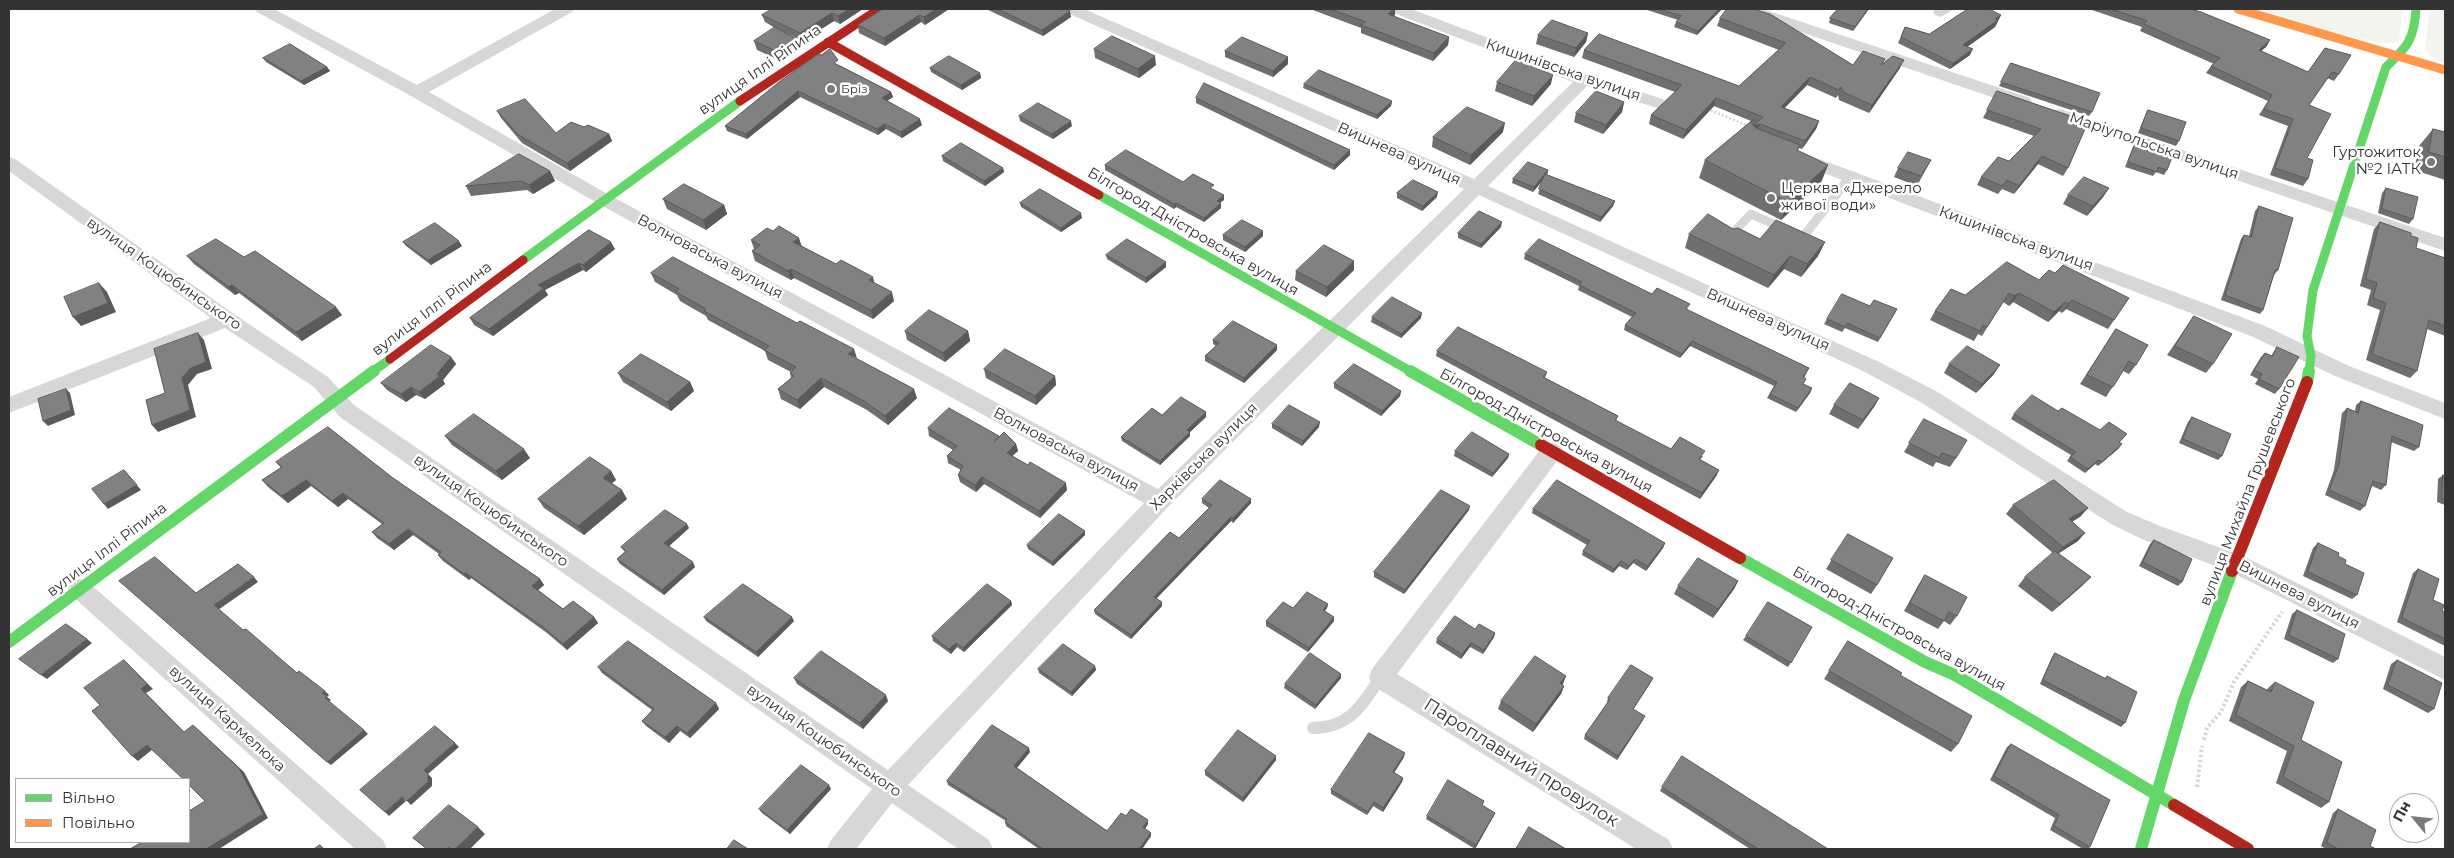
<!DOCTYPE html>
<html>
<head>
<meta charset="utf-8">
<style>
  body { margin:0 }
  #map { position:relative; width:2454px; height:858px; overflow:hidden; background:#fff; font-family:Montserrat,sans-serif }
  canvas { display:block }
  .frame { position:absolute; inset:0; border:10px solid #333; pointer-events:none }
  .legend { position:absolute; left:15px; top:778px; width:175px; height:65px; box-sizing:border-box; background:#fff; border:1px solid #adadad; margin:0; padding:6px 9px; list-style:none; font-size:15px; color:#333 }
  .legend li { display:flex; align-items:center; gap:10px; height:25px }
  .legend b { width:25px; border:1px solid #adadad }
  .north { position:absolute; left:2389px; top:793px; width:50px; height:50px; box-sizing:border-box; background:#fff; border:1px solid #adadad; border-radius:50%; rotate:298deg; font-size:14px; font-weight:700; line-height:20px; text-align:center; color:#333 }
  .north::after { content:''; display:block; margin:auto; width:18px; height:22px; background:#7a7a7a; clip-path:polygon(50% 0,100% 100%,50% 72%,0 100%) }
</style>
</head>
<body>
<div id="map">
<canvas width="2454" height="858"></canvas>
<div class="frame"></div>
<ul class="legend">
<li><b style="height:6px;background:#63d668"></b>Вільно</li>
<li><b style="height:6px;background:#ff974d"></b>Повільно</li>
</ul>
<div class="north">Пн</div>
</div>
<script>
const ctx = document.querySelector('canvas').getContext('2d');
ctx.lineJoin = 'round';
function paint(path, color) { ctx.fillStyle = color; ctx.fill(path, 'evenodd'); }
function trace(path, color, width, dash) { ctx.strokeStyle = color; ctx.lineWidth = width; ctx.lineCap = dash ? 'butt' : 'round'; ctx.setLineDash(dash || []); ctx.stroke(path); }
function drawText(font, color, halo, rows, align = 'center') {
  ctx.font = font + ' Montserrat,sans-serif'; ctx.lineWidth = 5; ctx.setLineDash([]); ctx.textBaseline = 'middle'; ctx.strokeStyle = halo; ctx.fillStyle = color; for (const [text, x, y, turn = 0] of rows) {
    ctx.save(); ctx.translate(x, y); ctx.rotate((+turn || 0) * Math.PI / 180); ctx.textAlign = isNaN(turn) ? turn : align; if (halo) ctx.strokeText(text, 0, 0); ctx.fillText(text, 0, 0); ctx.restore();
  }
}
paint(new Path2D(`
  M 2259,9 L 2403,9 L 2399,41 C 2385,52 2281,15 2259,9 Z
  M 2430,9 L 2445,9 L 2445,63 L 2431,57 L 2425,49 Z`), '#f1f5ed');
trace(new Path2D(`
  M 1707,109 L 1749,126`), '#d6d6d6', 2.5, [2, 2]);
trace(new Path2D(`
  M 2204,740 L 2207,728 L 2221,712 L 2234,682 L 2282,612
  M 2197,787 L 2202,746`), '#d6d6d6', 4, [2.5, 2.5]);
trace(new Path2D(`
  M 1730,236 L 1751,214 L 1803,237 L 1850,177`), '#d7d7d7', 9);
trace(new Path2D(`
  M 1313,728 C 1351,727 1361,706 1381,677`), '#d7d7d7', 12);
paint(new Path2D(`
  M 255,9 L 274,9 L 417,85 L 555,9 L 574,9 L 572,12 L 429,92 L 611,196 L 1158,489 L 1464,189 L 1065,12 L 1063,9 L 1084,9 L 1474,179 L 1573,82 L 1391,12 L 1389,9 L 1411,9 L 1590,76 L 1663,99 L 1666,103 L 1663,107 L 1657,108 L 1587,86 L 1488,186 L 1877,361 L 1936,391 L 2127,512 L 2160,526 L 2243,556 L 2445,657 L 2445,680 L 2227,570 L 2144,540 L 2111,524 L 1922,403 L 1863,371 L 1479,195 L 1168,507 L 908,785 L 989,840 L 993,849 L 958,849 L 892,803 L 856,849 L 827,849 L 831,840 L 872,789 L 340,417 L 314,387 L 225,328 L 9,413 L 9,397 L 211,318 L 9,171 L 9,157 L 15,159 L 234,314 L 328,377 L 354,405 L 888,770 L 1144,503 L 599,204 L 411,96 L 257,12 Z
  M 1740,9 L 1763,9 L 2030,98 L 2032,102 L 2030,106 L 2018,106 L 1742,12 Z
  M 1935,9 L 1954,9 L 1941,17 L 1935,15 L 1933,12 Z
  M 2060,109 L 2445,238 L 2445,251 L 2054,118 L 2051,114 L 2054,110 Z
  M 1801,152 L 2265,326 L 2349,366 L 2445,403 L 2445,419 L 2335,376 L 2251,336 L 1795,162 L 1792,158 L 1795,154 Z
  M 1552,443 L 1560,445 L 1563,451 L 1560,457 L 1397,674 L 1669,840 L 1673,849 L 1636,849 L 1372,685 L 1369,677 L 1372,669 L 1544,445 Z
  M 80,579 L 88,582 L 383,840 L 387,849 L 355,849 L 72,596 L 68,589 L 72,582 Z`), '#d7d7d7');
trace(new Path2D(`
  M 1099,195 L 1412,372
  M 523,260 L 740,101
  M 372,372 L 390,359
  M 2309,372 L 2311,356 L 2307,336 L 2313,290 L 2386,67 C 2408,46 2414,40 2416,9`), '#63d668', 9);
trace(new Path2D(`
  M 1410,371 L 1541,445
  M 2307,382 L 2309,371
  M 1740,558 L 1925,662 L 1955,675 L 2174,805
  M 9,642 L 374,371
  M 2141,849 L 2184,700 L 2232,571`), '#63d668', 12);
trace(new Path2D(`
  M 2238,9 L 2445,70`), '#ff974d', 9);
trace(new Path2D(`
  M 828,42 L 1099,195
  M 740,101 L 879,9
  M 390,359 L 523,260`), '#b3261e', 9);
trace(new Path2D(`
  M 1541,445 L 1740,558
  M 2232,571 L 2307,382
  M 2174,805 L 2248,849`), '#b3261e', 12);
paint(new Path2D(`
  M 863,9 L 840,24 L 834,21 L 802,41 L 778,29 L 798,40 L 800,49 L 781,61 L 757,50 L 754,41 L 775,28 L 765,22 L 762,15 Z
  M 883,9 L 949,9 L 925,25 L 921,22 L 885,46 L 859,33 L 858,25 Z
  M 986,9 L 1066,9 L 1071,17 L 1043,36 Z
  M 1310,9 L 1395,9 L 1395,15 L 1393,17 L 1449,37 L 1448,45 L 1433,61 L 1361,33 L 1361,28 Z
  M 1644,9 L 1722,9 L 1697,35 L 1674,27 L 1676,22 L 1678,20 Z
  M 1838,9 L 1869,9 L 1853,31 L 1829,23 L 1830,18 Z
  M 2089,9 L 2190,9 L 2270,40 L 2266,47 L 2261,51 L 2308,72 L 2325,48 L 2339,74 L 2334,81 L 2327,78 L 2309,105 L 2307,158 L 2308,179 L 2303,186 L 2270,175 L 2288,126 L 2259,115 L 2268,101 L 2206,73 L 2211,66 L 2214,64 L 2140,31 L 2142,27 Z
  M 2001,15 L 1995,27 L 1967,47 L 1970,55 L 1950,69 L 1898,43 L 1905,27 L 1929,34 Z
  M 1720,18 L 1853,65 L 1885,59 L 1883,63 L 1900,68 L 1869,113 L 1839,100 L 1838,95 L 1836,98 L 1807,85 L 1784,108 L 1819,121 L 1816,129 L 1802,149 L 1799,148 L 1798,150 L 1821,183 L 1781,220 L 1699,178 L 1705,160 L 1751,121 L 1714,106 L 1683,139 L 1649,124 L 1651,115 L 1675,92 L 1582,58 L 1584,50 L 1739,86 L 1779,50 L 1717,26 Z
  M 1588,33 L 1586,42 L 1574,57 L 1536,44 L 1538,35 Z
  M 1094,49 L 1156,65 L 1139,78 L 1095,58 Z
  M 1225,51 L 1288,57 L 1288,64 L 1273,77 L 1225,57 Z
  M 263,58 L 327,67 L 330,71 L 304,85 L 266,62 Z
  M 2011,63 L 2092,112 L 2089,116 L 1999,86 Z
  M 839,65 L 891,92 L 893,97 L 887,101 L 922,125 L 902,138 L 886,129 L 878,135 L 800,97 L 747,139 L 727,131 L 725,126 Z
  M 930,68 L 980,73 L 981,78 L 962,90 L 931,72 Z
  M 1497,82 L 1551,84 L 1532,106 L 1495,91 Z
  M 1304,84 L 1392,101 L 1391,106 L 1377,119 L 1303,88 Z
  M 1997,91 L 2088,122 L 2068,168 L 2063,176 L 2038,164 L 2014,194 L 2002,189 L 1998,194 L 1977,185 L 1981,177 L 2009,161 L 2034,136 L 1983,118 Z
  M 1196,98 L 1350,155 L 1334,170 L 1196,103 Z
  M 1624,102 L 1622,112 L 1603,134 L 1574,122 L 1576,113 Z
  M 2148,110 L 2179,141 L 2176,146 L 2138,133 L 2146,114 Z
  M 497,111 L 556,133 L 584,127 L 609,134 L 612,141 L 570,171 L 522,143 L 501,118 Z
  M 1019,116 L 1072,126 L 1053,139 L 1020,121 Z
  M 2433,129 L 2445,132 L 2445,180 L 2414,170 L 2419,146 Z
  M 1503,132 L 1470,165 L 1432,147 L 1433,137 Z
  M 2136,142 L 2167,170 L 2164,175 L 2156,172 L 2153,176 L 2125,167 L 2133,147 Z
  M 942,156 L 1003,168 L 1004,172 L 985,186 L 943,161 Z
  M 1931,160 L 1917,186 L 1894,177 L 1898,168 Z
  M 1105,165 L 1183,182 L 1214,190 L 1224,200 L 1220,202 L 1221,208 L 1204,222 L 1176,207 L 1174,209 L 1105,170 Z
  M 1548,170 L 1547,175 L 1615,201 L 1613,206 L 1600,222 L 1538,194 L 1543,180 L 1533,192 L 1512,183 L 1513,179 Z
  M 550,171 L 555,181 L 533,194 L 527,190 L 471,196 L 466,186 Z
  M 2109,188 L 2103,197 L 2087,216 L 2063,204 L 2068,195 Z
  M 2386,188 L 2413,219 L 2409,224 L 2378,213 L 2382,193 Z
  M 1397,193 L 1437,197 L 1422,211 L 1397,198 Z
  M 663,199 L 724,205 L 727,214 L 706,230 L 667,209 Z
  M 1020,203 L 1082,218 L 1061,232 L 1021,207 Z
  M 2259,206 L 2278,270 L 2274,275 L 2263,310 L 2260,314 L 2221,300 L 2241,239 L 2244,235 L 2249,236 L 2255,211 Z
  M 2380,222 L 2411,236 L 2416,248 L 2445,258 L 2445,336 L 2427,329 L 2417,371 L 2410,378 L 2366,360 L 2380,310 L 2367,305 L 2371,290 L 2360,286 L 2374,229 Z
  M 1501,227 L 1481,248 L 1458,238 L 1458,233 Z
  M 1733,229 L 1760,239 L 1825,242 L 1818,256 L 1801,277 L 1784,269 L 1768,288 L 1685,248 L 1689,234 Z
  M 589,230 L 615,249 L 586,272 L 583,270 L 545,290 L 548,295 L 493,336 L 474,325 L 470,318 Z
  M 1263,231 L 1263,236 L 1245,252 L 1223,240 L 1223,235 Z
  M 751,240 L 802,246 L 836,264 L 874,282 L 894,301 L 873,319 L 794,278 L 791,280 L 755,261 L 752,251 L 754,249 Z
  M 403,242 L 462,246 L 431,265 L 406,246 Z
  M 1525,254 L 1652,294 L 1688,309 L 1687,310 L 1809,368 L 1804,378 L 1803,384 L 1812,388 L 1810,393 L 1796,412 L 1767,398 L 1774,386 L 1690,346 L 1680,358 L 1624,330 L 1625,325 L 1632,317 L 1578,290 L 1579,286 L 1524,259 Z
  M 1106,255 L 1166,262 L 1166,267 L 1146,283 L 1107,259 Z
  M 187,256 L 342,315 L 302,341 L 239,293 L 235,295 L 194,264 Z
  M 1354,261 L 1354,270 L 1326,297 L 1295,280 L 1296,271 Z
  M 651,273 L 856,359 L 917,398 L 888,425 L 867,410 L 824,387 L 800,409 L 781,399 L 778,389 L 791,378 L 790,373 L 791,372 L 768,360 L 765,351 L 708,320 L 706,316 L 680,301 L 677,295 L 655,282 Z
  M 2055,273 L 2129,298 L 2108,329 L 2066,309 L 2062,313 L 2059,311 L 2048,322 L 2013,302 L 2009,306 L 2003,302 L 1982,336 L 1978,334 L 1974,341 L 1930,320 L 1935,311 L 1965,295 L 2039,280 Z
  M 1870,306 L 1897,309 L 1878,342 L 1845,328 L 1842,332 L 1824,324 L 1827,319 Z
  M 2194,316 L 2213,364 L 2206,373 L 2167,355 Z
  M 1372,317 L 1421,318 L 1401,338 L 1371,322 Z
  M 2116,329 L 2136,365 L 2129,374 L 2123,371 L 2106,397 L 2080,384 Z
  M 905,331 L 968,331 L 970,341 L 945,362 L 907,340 Z
  M 1213,340 L 1277,345 L 1277,350 L 1244,383 L 1205,361 L 1205,356 L 1216,346 L 1213,344 Z
  M 2277,347 L 2279,389 L 2275,394 L 2255,384 L 2258,379 L 2250,375 L 2261,357 L 2265,353 L 2271,356 Z
  M 1437,351 L 1547,372 L 1545,378 L 1618,416 L 1616,421 L 1671,449 L 1703,456 L 1700,460 L 1717,475 L 1700,499 L 1436,356 Z
  M 451,357 L 456,364 L 443,380 L 445,384 L 425,399 L 416,395 L 406,402 L 387,390 L 381,383 Z
  M 1949,364 L 1994,374 L 1976,393 L 1944,373 Z
  M 984,369 L 1055,376 L 1056,385 L 1036,405 L 986,378 Z
  M 618,373 L 690,382 L 694,391 L 671,411 L 623,382 Z
  M 1334,383 L 1401,391 L 1400,396 L 1381,416 L 1334,388 Z
  M 1879,398 L 1874,407 L 1858,429 L 1829,414 L 1834,405 Z
  M 2361,401 L 2419,447 L 2414,451 L 2391,442 L 2386,485 L 2381,490 L 2372,486 L 2365,506 L 2360,511 L 2325,495 L 2334,470 L 2342,413 L 2347,408 L 2355,411 L 2356,405 Z
  M 2058,411 L 2100,430 L 2127,434 L 2119,443 L 2122,444 L 2118,449 L 2098,466 L 2095,464 L 2085,473 L 2067,461 L 2071,455 L 2011,419 L 2014,414 Z
  M 1162,415 L 1206,417 L 1190,432 L 1190,436 L 1160,465 L 1122,441 L 1121,437 Z
  M 2192,417 L 2222,456 L 2218,460 L 2179,443 L 2188,422 Z
  M 1924,419 L 1956,458 L 1950,467 L 1936,462 L 1933,467 L 1904,452 Z
  M 1272,424 L 1319,427 L 1302,446 L 1272,428 Z
  M 928,428 L 999,437 L 1016,444 L 1018,451 L 1012,456 L 1067,490 L 1040,518 L 984,484 L 976,492 L 960,482 L 958,475 L 961,470 L 948,463 L 947,456 L 953,450 L 929,436 Z
  M 445,436 L 530,458 L 502,480 L 452,445 Z
  M 1455,451 L 1509,454 L 1508,458 L 1492,477 L 1454,456 Z
  M 276,462 L 393,478 L 540,579 L 544,585 L 538,590 L 563,609 L 594,617 L 598,623 L 567,650 L 547,633 L 471,578 L 469,580 L 443,561 L 438,555 L 439,554 L 413,535 L 394,550 L 377,538 L 372,532 L 382,524 L 348,499 L 338,507 L 311,486 L 288,503 L 268,487 L 262,480 L 281,468 Z
  M 611,471 L 616,480 L 612,483 L 627,499 L 584,535 L 544,508 L 538,499 Z
  M 2443,475 L 2445,476 L 2445,505 L 2437,502 L 2438,479 Z
  M 1202,499 L 1251,503 L 1233,523 L 1231,521 L 1156,599 L 1162,602 L 1162,606 L 1131,639 L 1095,614 L 1094,610 L 1179,538 L 1209,508 L 1202,503 Z
  M 2013,505 L 2081,516 L 2072,522 L 2078,541 L 2059,553 L 2083,585 L 2052,612 L 2018,586 L 2025,577 L 2053,553 L 2006,514 Z
  M 1533,509 L 1665,543 L 1663,548 L 1646,571 L 1633,563 L 1627,570 L 1619,566 L 1613,573 L 1582,555 L 1583,551 L 1587,545 L 1532,513 Z
  M 1469,510 L 1404,594 L 1374,577 L 1374,572 Z
  M 689,528 L 669,546 L 695,567 L 664,595 L 620,564 L 617,559 L 625,552 L 621,547 Z
  M 1085,531 L 1085,535 L 1053,566 L 1028,549 L 1027,545 Z
  M 1848,534 L 1877,585 L 1871,594 L 1826,569 Z
  M 2154,540 L 2182,582 L 2178,586 L 2139,566 L 2150,544 Z
  M 2318,543 L 2338,556 L 2345,564 L 2357,595 L 2352,599 L 2303,576 L 2313,548 Z
  M 2418,569 L 2433,600 L 2442,611 L 2445,612 L 2445,646 L 2397,622 L 2413,573 Z
  M 1925,575 L 1957,616 L 1950,625 L 1944,621 L 1938,629 L 1904,611 L 1919,584 Z
  M 1738,581 L 1734,589 L 1713,618 L 1674,594 L 1678,586 Z
  M 1011,601 L 1012,605 L 964,652 L 957,647 L 951,654 L 933,641 L 932,636 Z
  M 1328,604 L 1327,608 L 1325,611 L 1334,621 L 1308,652 L 1266,626 L 1266,621 Z
  M 2297,610 L 2338,659 L 2333,663 L 2284,639 L 2292,614 Z
  M 704,617 L 794,621 L 758,657 L 706,621 Z
  M 1812,627 L 1788,667 L 1743,640 L 1746,636 Z
  M 1475,629 L 1495,633 L 1494,637 L 1483,654 L 1470,647 L 1461,659 L 1436,643 L 1437,639 Z
  M 1848,641 L 1900,675 L 1958,744 L 1951,752 L 1824,679 Z
  M 2055,653 L 2105,678 L 2107,676 L 2125,723 L 2121,727 L 2040,684 L 2052,657 Z
  M 2397,660 L 2434,709 L 2428,713 L 2383,689 L 2391,664 Z
  M 1095,666 L 1096,670 L 1072,696 L 1039,673 L 1038,669 Z
  M 598,667 L 716,703 L 719,709 L 690,738 L 680,731 L 669,743 L 646,726 L 642,721 L 652,710 L 602,673 Z
  M 1566,676 L 1562,685 L 1564,686 L 1561,694 L 1533,732 L 1498,709 L 1501,701 Z
  M 794,678 L 888,701 L 863,729 L 797,684 Z
  M 1341,678 L 1315,709 L 1284,688 L 1285,684 Z
  M 2248,681 L 2267,690 L 2268,688 L 2275,682 L 2329,802 L 2321,808 L 2276,783 L 2287,751 L 2229,721 L 2241,687 Z
  M 1651,682 L 1633,709 L 1643,720 L 1617,760 L 1584,739 L 1585,735 L 1608,703 L 1607,702 L 1608,698 Z
  M 2011,744 L 2090,847 L 2087,849 L 2083,849 L 2050,830 L 2055,818 L 1990,780 L 2007,747 Z
  M 1030,752 L 1017,768 L 1107,831 L 1126,816 L 1148,824 L 1145,829 L 1151,833 L 1151,836 L 1142,849 L 1039,849 L 1006,826 L 1005,822 L 1006,821 L 948,785 L 947,781 Z
  M 1276,756 L 1276,760 L 1243,802 L 1205,775 L 1205,771 Z
  M 1404,757 L 1394,773 L 1403,778 L 1402,782 L 1383,812 L 1373,806 L 1367,815 L 1331,794 L 1331,790 Z
  M 1662,787 L 1828,849 L 1750,849 L 1660,791 Z
  M 831,789 L 790,834 L 762,813 L 759,809 Z
  M 1482,806 L 1495,813 L 1493,817 L 1475,849 L 1426,819 L 1427,816 Z
  M 2338,809 L 2370,846 L 2376,849 L 2326,849 L 2321,846 L 2333,813 Z`), '#6f6f6f');
paint(new Path2D(`
  M 849,9 L 863,9 L 840,24 L 838,16 Z
  M 936,9 L 949,9 L 925,25 L 924,17 Z
  M 1394,9 L 1395,9 L 1395,15 L 1387,22 L 1388,14 Z
  M 1719,9 L 1722,9 L 1697,35 L 1698,31 Z
  M 1868,9 L 1869,9 L 1868,10 L 1853,31 L 1855,27 Z
  M 1070,11 L 1071,17 L 1043,36 L 1042,30 Z
  M 832,13 L 834,21 L 802,41 L 800,33 Z
  M 919,15 L 921,22 L 885,46 L 884,38 Z
  M 2001,15 L 1995,27 L 1960,52 L 1963,45 Z
  M 1588,33 L 1586,42 L 1574,57 L 1576,48 Z
  M 1449,37 L 1448,45 L 1433,61 L 1434,53 Z
  M 798,40 L 800,49 L 781,61 L 778,52 Z
  M 2270,40 L 2266,47 L 2255,56 L 2259,50 Z
  M 1973,49 L 1970,55 L 1950,69 L 1953,63 Z
  M 1155,56 L 1156,65 L 1139,78 L 1138,69 Z
  M 1288,57 L 1288,64 L 1273,77 L 1273,71 Z
  M 1904,60 L 1900,68 L 1869,113 L 1872,105 Z
  M 327,67 L 330,71 L 304,85 L 301,81 Z
  M 980,73 L 981,78 L 962,90 L 961,85 Z
  M 1553,75 L 1551,84 L 1532,106 L 1534,96 Z
  M 1810,77 L 1807,85 L 1778,115 L 1781,107 Z
  M 798,91 L 800,97 L 747,139 L 746,134 Z
  M 891,92 L 893,97 L 884,103 L 882,98 Z
  M 1716,98 L 1714,106 L 1683,139 L 1686,130 Z
  M 1392,101 L 1391,106 L 1377,119 L 1377,115 Z
  M 1624,102 L 1622,112 L 1603,134 L 1606,125 Z
  M 920,119 L 922,125 L 902,138 L 901,132 Z
  M 1071,121 L 1072,126 L 1053,139 L 1052,134 Z
  M 1819,121 L 1816,129 L 1802,149 L 1805,141 Z
  M 1505,123 L 1503,132 L 1470,165 L 1471,155 Z
  M 885,124 L 886,129 L 878,135 L 877,129 Z
  M 1760,124 L 1757,132 L 1753,126 Z
  M 609,134 L 612,141 L 570,171 L 567,163 Z
  M 1350,150 L 1350,155 L 1334,170 L 1334,165 Z
  M 2042,156 L 2038,164 L 2014,194 L 2019,186 Z
  M 1828,165 L 1821,183 L 1781,220 L 1788,202 Z
  M 1003,168 L 1004,172 L 985,186 L 984,181 Z
  M 1548,170 L 1547,175 L 1533,192 L 1534,187 Z
  M 550,171 L 555,181 L 533,194 L 529,185 Z
  M 2109,188 L 2103,197 L 2087,216 L 2093,206 Z
  M 1438,192 L 1437,197 L 1422,211 L 1423,206 Z
  M 1224,195 L 1224,200 L 1217,205 L 1217,201 Z
  M 1615,201 L 1613,206 L 1600,222 L 1601,217 Z
  M 1176,203 L 1176,207 L 1174,209 L 1174,204 Z
  M 1221,203 L 1221,208 L 1204,222 L 1204,218 Z
  M 724,205 L 727,214 L 706,230 L 703,220 Z
  M 1081,213 L 1082,218 L 1061,232 L 1061,228 Z
  M 1502,222 L 1501,227 L 1481,248 L 1481,244 Z
  M 1263,231 L 1263,236 L 1245,252 L 1245,247 Z
  M 799,238 L 802,247 L 793,242 Z
  M 459,241 L 462,246 L 431,265 L 428,260 Z
  M 611,242 L 615,249 L 586,272 L 583,265 Z
  M 1825,242 L 1818,256 L 1801,277 L 1807,264 Z
  M 1790,256 L 1784,269 L 1768,288 L 1774,275 Z
  M 1354,261 L 1354,270 L 1326,297 L 1327,287 Z
  M 1166,262 L 1166,267 L 1146,283 L 1146,278 Z
  M 579,263 L 583,270 L 545,290 L 548,295 L 493,336 L 489,329 L 538,285 Z
  M 791,269 L 794,278 L 791,280 L 788,271 Z
  M 873,277 L 875,286 L 869,280 Z
  M 99,283 L 107,292 L 116,312 L 81,326 L 73,317 Z
  M 232,285 L 239,293 L 235,295 L 229,287 Z
  M 892,292 L 894,301 L 873,319 L 871,310 Z
  M 2019,293 L 2013,302 L 2009,306 L 2014,296 Z
  M 2072,300 L 2066,309 L 2062,313 L 2068,304 Z
  M 2065,302 L 2059,311 L 2048,322 L 2054,312 Z
  M 336,307 L 342,315 L 302,341 L 296,332 Z
  M 1422,313 L 1421,318 L 1401,338 L 1401,334 Z
  M 968,331 L 970,341 L 945,362 L 943,353 Z
  M 198,333 L 204,340 L 212,369 L 197,374 L 188,385 L 196,417 L 158,432 L 152,425 L 182,378 Z
  M 1692,341 L 1690,346 L 1680,358 L 1682,354 Z
  M 1277,345 L 1277,350 L 1244,383 L 1244,378 Z
  M 854,349 L 857,358 L 848,354 Z
  M 451,357 L 456,364 L 443,380 L 445,384 L 425,399 L 419,392 Z
  M 2000,365 L 1994,374 L 1976,393 L 1982,384 Z
  M 1055,376 L 1056,385 L 1036,405 L 1035,396 Z
  M 821,378 L 824,387 L 800,409 L 797,400 Z
  M 690,382 L 694,391 L 671,411 L 667,402 Z
  M 411,387 L 416,395 L 406,402 L 401,394 Z
  M 1812,388 L 1810,393 L 1796,412 L 1798,408 Z
  M 66,389 L 70,393 L 75,415 L 48,426 L 43,421 Z
  M 914,389 L 917,398 L 888,425 L 885,416 Z
  M 1401,391 L 1400,396 L 1381,416 L 1382,411 Z
  M 1879,398 L 1874,407 L 1858,429 L 1863,420 Z
  M 1206,412 L 1206,417 L 1190,432 L 1190,436 L 1160,465 L 1160,461 L 1187,430 Z
  M 1320,422 L 1319,427 L 1302,446 L 1303,441 Z
  M 1016,444 L 1018,451 L 1008,460 L 1007,453 Z
  M 2122,444 L 2118,449 L 2098,466 L 2102,462 Z
  M 524,449 L 530,458 L 502,480 L 496,471 Z
  M 1509,454 L 1508,458 L 1492,477 L 1493,473 Z
  M 2098,460 L 2095,464 L 2085,473 L 2088,469 Z
  M 124,470 L 141,490 L 108,509 L 104,504 Z
  M 1719,470 L 1717,475 L 1700,499 L 1702,493 Z
  M 611,471 L 616,480 L 608,486 L 603,478 Z
  M 982,477 L 984,484 L 976,492 L 975,485 Z
  M 306,480 L 311,486 L 288,503 L 282,496 Z
  M 1066,483 L 1067,490 L 1040,518 L 1039,511 Z
  M 622,490 L 627,499 L 584,535 L 578,526 Z
  M 343,493 L 348,499 L 338,507 L 332,501 Z
  M 1251,499 L 1251,503 L 1233,523 L 1233,518 Z
  M 1470,506 L 1469,510 L 1404,594 L 1405,590 Z
  M 2088,508 L 2081,516 L 2062,528 L 2069,519 Z
  M 1231,517 L 1231,521 L 1154,601 L 1154,597 Z
  M 687,524 L 689,528 L 667,548 L 664,543 Z
  M 408,529 L 413,535 L 394,550 L 389,544 Z
  M 1085,531 L 1085,535 L 1053,566 L 1052,562 Z
  M 2085,533 L 2078,541 L 2056,555 L 2063,547 Z
  M 1665,543 L 1663,548 L 1646,571 L 1648,566 Z
  M 1635,559 L 1633,563 L 1627,570 L 1629,566 Z
  M 1621,561 L 1619,566 L 1613,573 L 1614,569 Z
  M 693,562 L 695,567 L 664,595 L 662,590 Z
  M 466,573 L 471,578 L 469,580 L 464,574 Z
  M 254,577 L 258,582 L 218,610 L 214,605 Z
  M 2091,577 L 2083,585 L 2052,612 L 2060,604 Z
  M 540,579 L 544,585 L 536,592 L 532,586 Z
  M 1738,581 L 1734,589 L 1713,618 L 1718,609 Z
  M 1011,601 L 1012,605 L 964,652 L 963,648 Z
  M 1162,602 L 1162,606 L 1131,639 L 1131,635 Z
  M 1328,604 L 1327,608 L 1322,614 L 1323,610 Z
  M 594,617 L 598,623 L 567,650 L 563,644 Z
  M 792,617 L 794,621 L 758,657 L 756,652 Z
  M 1334,617 L 1334,621 L 1308,652 L 1309,648 Z
  M 1495,633 L 1494,637 L 1483,654 L 1484,650 Z
  M 87,639 L 92,643 L 47,679 L 41,675 Z
  M 956,643 L 957,647 L 951,654 L 949,649 Z
  M 1471,643 L 1470,647 L 1461,659 L 1462,654 Z
  M 124,660 L 153,689 L 146,693 L 189,737 L 141,689 Z
  M 1095,666 L 1096,670 L 1072,696 L 1071,692 Z
  M 1341,674 L 1341,678 L 1315,709 L 1316,705 Z
  M 1566,676 L 1563,684 L 1557,692 L 1560,683 Z
  M 1653,678 L 1651,682 L 1631,713 L 1633,709 Z
  M 1564,686 L 1561,694 L 1533,732 L 1536,724 Z
  M 325,691 L 329,695 L 327,697 L 331,700 L 329,702 L 325,698 L 322,693 Z
  M 886,695 L 888,701 L 863,729 L 860,723 Z
  M 716,703 L 719,709 L 690,738 L 687,733 Z
  M 1645,716 L 1643,720 L 1617,760 L 1618,756 Z
  M 193,725 L 244,772 L 268,818 L 219,849 L 206,849 L 263,814 Z
  M 677,726 L 680,731 L 669,743 L 665,737 Z
  M 364,730 L 368,734 L 331,765 L 327,762 Z
  M 455,743 L 459,747 L 428,774 L 424,770 Z
  M 147,745 L 153,749 L 138,761 L 132,756 Z
  M 1029,748 L 1030,752 L 1015,770 L 1014,766 Z
  M 1405,753 L 1404,757 L 1392,776 L 1393,772 Z
  M 1276,756 L 1276,760 L 1243,802 L 1243,798 Z
  M 428,774 L 432,778 L 432,786 L 411,805 L 407,801 Z
  M 1403,778 L 1402,782 L 1383,812 L 1383,808 Z
  M 829,785 L 831,789 L 790,834 L 787,830 Z
  M 402,797 L 406,801 L 389,816 L 385,812 Z
  M 1374,802 L 1373,806 L 1367,815 L 1368,812 Z
  M 1495,813 L 1493,817 L 1475,849 L 1476,845 Z
  M 1148,820 L 1148,824 L 1143,831 L 1143,827 Z
  M 478,827 L 485,834 L 470,849 L 455,849 Z
  M 1151,833 L 1151,836 L 1142,849 L 1139,849 Z`), '#5a5a5a');
const building = new Path2D(`
  M 772,9 L 849,9 L 838,16 L 832,13 L 800,33 L 762,15 Z
  M 883,9 L 936,9 L 924,17 L 919,15 L 884,38 L 858,25 Z
  M 998,9 L 1066,9 L 1070,11 L 1042,30 Z
  M 1331,9 L 1394,9 L 1388,14 L 1449,37 L 1434,53 L 1361,25 L 1365,22 Z
  M 1659,9 L 1719,9 L 1698,31 L 1676,22 L 1681,16 Z
  M 1727,9 L 1753,9 L 1770,14 L 1853,65 L 1863,51 L 1885,59 L 1881,65 L 1893,56 L 1904,60 L 1872,105 L 1843,92 L 1841,87 L 1839,90 L 1810,77 L 1781,107 L 1819,121 L 1805,141 L 1760,124 L 1753,126 L 1763,117 L 1716,98 L 1686,130 L 1651,115 L 1682,85 L 1584,50 L 1599,34 L 1739,86 L 1786,43 L 1720,18 Z
  M 1838,9 L 1868,9 L 1855,27 L 1830,18 Z
  M 1968,9 L 1989,9 L 2001,15 L 1995,19 L 1998,20 L 1963,45 L 1973,49 L 1953,63 L 1901,37 L 1905,27 L 1929,34 Z
  M 2111,9 L 2190,9 L 2201,12 L 2270,40 L 2259,50 L 2308,72 L 2325,48 L 2351,55 L 2339,74 L 2332,72 L 2309,105 L 2331,114 L 2307,158 L 2313,160 L 2308,179 L 2275,168 L 2293,119 L 2264,109 L 2272,95 L 2211,66 L 2220,58 L 2144,24 L 2147,21 Z
  M 1552,20 L 1588,33 L 1576,48 L 1538,35 Z
  M 775,27 L 798,40 L 778,52 L 754,41 Z
  M 1112,36 L 1155,56 L 1138,69 L 1094,49 Z
  M 1242,37 L 1288,57 L 1273,71 L 1225,51 Z
  M 290,44 L 327,67 L 301,81 L 263,58 Z
  M 830,49 L 838,60 L 834,63 L 891,92 L 882,98 L 920,119 L 901,132 L 885,124 L 877,129 L 798,91 L 746,134 L 725,126 L 779,82 L 818,54 L 821,55 Z
  M 949,56 L 980,73 L 961,85 L 930,68 Z
  M 1516,60 L 1553,75 L 1534,96 L 1497,82 Z
  M 2011,63 L 2100,93 L 2092,112 L 2001,82 Z
  M 1319,70 L 1392,101 L 1377,115 L 1304,84 Z
  M 1204,83 L 1350,150 L 1334,165 L 1196,98 Z
  M 1596,91 L 1624,102 L 1606,125 L 1576,113 Z
  M 1997,91 L 2088,122 L 2068,168 L 2042,156 L 2019,186 L 2007,180 L 2002,186 L 1981,177 L 1998,157 L 2009,161 L 2041,129 L 1987,110 Z
  M 525,99 L 556,133 L 571,122 L 584,127 L 588,125 L 609,134 L 567,163 L 519,135 L 497,111 Z
  M 1038,103 L 1071,121 L 1052,134 L 1019,116 Z
  M 1467,107 L 1505,123 L 1471,155 L 1433,137 Z
  M 2148,110 L 2186,122 L 2179,141 L 2141,128 Z
  M 1754,119 L 1751,122 L 1756,128 L 1800,145 L 1797,150 L 1828,165 L 1788,202 L 1705,160 Z
  M 2433,129 L 2445,132 L 2445,157 L 2429,152 Z
  M 2136,142 L 2173,155 L 2167,170 L 2158,167 L 2157,172 L 2128,162 Z
  M 961,143 L 1003,168 L 984,181 L 942,156 Z
  M 1126,150 L 1183,182 L 1193,174 L 1214,185 L 1210,188 L 1224,195 L 1217,201 L 1221,203 L 1204,218 L 1176,203 L 1174,204 L 1105,165 Z
  M 1908,152 L 1931,160 L 1921,176 L 1898,168 Z
  M 519,154 L 550,171 L 529,185 L 522,181 L 466,186 Z
  M 1528,162 L 1548,170 L 1534,187 L 1513,179 Z
  M 1545,174 L 1615,201 L 1601,217 L 1539,189 Z
  M 2084,177 L 2109,188 L 2093,206 L 2068,195 Z
  M 1413,180 L 1438,192 L 1423,206 L 1397,193 Z
  M 684,184 L 724,205 L 703,220 L 663,199 Z
  M 2386,188 L 2418,197 L 2413,219 L 2382,209 Z
  M 1040,189 L 1081,213 L 1061,228 L 1020,203 Z
  M 2259,206 L 2293,218 L 2278,270 L 2275,270 L 2263,310 L 2225,295 L 2244,235 L 2251,237 Z
  M 1479,211 L 1502,222 L 1481,244 L 1458,233 Z
  M 1708,214 L 1733,229 L 1738,228 L 1760,239 L 1776,220 L 1825,242 L 1807,264 L 1790,256 L 1774,275 L 1689,234 Z
  M 1242,220 L 1263,231 L 1245,247 L 1223,235 Z
  M 2380,222 L 2411,233 L 2411,236 L 2418,238 L 2416,248 L 2445,258 L 2445,326 L 2429,320 L 2417,371 L 2372,354 L 2386,303 L 2373,298 L 2377,283 L 2366,279 Z
  M 435,223 L 459,241 L 428,260 L 403,242 Z
  M 779,226 L 799,238 L 793,242 L 836,264 L 841,260 L 873,277 L 869,280 L 892,292 L 871,310 L 791,269 L 788,271 L 752,251 L 760,245 L 751,240 L 767,228 L 773,231 Z
  M 589,230 L 611,242 L 583,265 L 579,263 L 538,285 L 544,288 L 489,329 L 470,318 Z
  M 216,239 L 244,257 L 255,251 L 336,307 L 296,332 L 232,285 L 229,287 L 187,256 Z
  M 1127,239 L 1166,262 L 1146,278 L 1106,255 Z
  M 1539,239 L 1652,294 L 1657,288 L 1690,304 L 1686,309 L 1809,368 L 1803,377 L 1806,379 L 1803,384 L 1812,388 L 1798,408 L 1770,394 L 1777,382 L 1692,341 L 1682,354 L 1625,325 L 1636,313 L 1579,285 L 1582,282 L 1525,254 Z
  M 1324,245 L 1354,261 L 1327,287 L 1296,271 Z
  M 673,257 L 797,323 L 800,321 L 854,349 L 848,354 L 914,389 L 885,416 L 864,401 L 821,378 L 797,400 L 778,389 L 794,376 L 790,373 L 796,367 L 764,350 L 769,346 L 704,311 L 706,309 L 676,292 L 679,289 L 651,273 Z
  M 2007,262 L 2039,280 L 2049,270 L 2055,273 L 2063,265 L 2129,298 L 2114,320 L 2072,300 L 2068,304 L 2065,302 L 2054,312 L 2019,293 L 2014,296 L 2009,293 L 1987,327 L 1983,325 L 1980,331 L 1935,311 L 1951,289 L 1965,295 Z
  M 99,283 L 108,303 L 73,317 L 64,297 Z
  M 1842,294 L 1870,306 L 1874,300 L 1897,309 L 1880,338 L 1847,323 L 1845,327 L 1827,319 Z
  M 1392,297 L 1422,313 L 1401,334 L 1372,317 Z
  M 929,310 L 968,331 L 943,353 L 905,331 Z
  M 2194,316 L 2232,334 L 2213,364 L 2175,346 Z
  M 1233,321 L 1277,345 L 1244,378 L 1205,356 L 1219,343 L 1213,340 Z
  M 1458,327 L 1547,372 L 1543,377 L 1618,416 L 1615,420 L 1671,449 L 1680,437 L 1705,451 L 1699,459 L 1719,470 L 1702,493 L 1437,351 Z
  M 2116,329 L 2148,345 L 2136,365 L 2129,361 L 2113,387 L 2087,375 Z
  M 198,333 L 206,362 L 191,368 L 182,378 L 190,410 L 152,425 L 146,400 L 165,393 L 154,349 Z
  M 431,345 L 451,357 L 437,374 L 440,376 L 419,392 L 411,387 L 401,394 L 381,383 Z
  M 1967,346 L 2000,365 L 1982,384 L 1949,364 Z
  M 2277,347 L 2299,357 L 2279,389 L 2259,379 L 2262,374 L 2254,370 L 2265,353 L 2272,356 Z
  M 1005,349 L 1055,376 L 1035,396 L 984,369 Z
  M 641,354 L 690,382 L 667,402 L 618,373 Z
  M 1354,364 L 1401,391 L 1382,411 L 1334,383 Z
  M 1850,383 L 1879,398 L 1863,420 L 1834,405 Z
  M 66,389 L 71,410 L 43,421 L 38,399 Z
  M 2032,395 L 2058,411 L 2062,408 L 2100,430 L 2109,422 L 2127,434 L 2119,442 L 2122,444 L 2102,462 L 2098,460 L 2088,469 L 2070,457 L 2076,452 L 2014,414 Z
  M 1181,397 L 1206,412 L 1187,430 L 1190,432 L 1160,461 L 1121,437 L 1152,408 L 1162,415 Z
  M 2361,401 L 2423,425 L 2419,447 L 2392,436 L 2386,485 L 2373,481 L 2365,506 L 2329,490 L 2339,465 L 2347,408 L 2358,413 Z
  M 1289,405 L 1320,422 L 1303,441 L 1272,424 Z
  M 949,408 L 999,436 L 994,442 L 1004,432 L 1016,444 L 1007,453 L 1028,465 L 1030,462 L 1066,483 L 1039,511 L 982,477 L 975,485 L 958,475 L 963,466 L 947,456 L 957,446 L 928,428 Z
  M 474,414 L 524,449 L 496,471 L 445,436 Z
  M 2192,417 L 2231,434 L 2222,456 L 2183,439 Z
  M 1924,419 L 1967,440 L 1956,458 L 1942,453 L 1939,458 L 1909,443 Z
  M 328,427 L 393,478 L 540,579 L 532,586 L 563,609 L 573,601 L 594,617 L 563,644 L 543,627 L 466,573 L 464,574 L 438,555 L 441,552 L 408,529 L 389,544 L 372,532 L 384,523 L 343,493 L 332,501 L 306,480 L 282,496 L 262,480 L 282,467 L 276,462 Z
  M 1472,432 L 1509,454 L 1493,473 L 1455,451 Z
  M 590,457 L 611,471 L 603,478 L 622,490 L 578,526 L 538,499 Z
  M 124,470 L 137,485 L 104,504 L 92,489 Z
  M 2443,475 L 2445,476 L 2445,499 L 2442,498 Z
  M 1220,480 L 1251,499 L 1233,518 L 1231,517 L 1154,597 L 1162,602 L 1131,635 L 1094,610 L 1170,532 L 1179,538 L 1212,505 L 1202,499 Z
  M 1557,480 L 1665,543 L 1648,566 L 1635,559 L 1629,566 L 1621,561 L 1614,569 L 1583,551 L 1590,541 L 1533,509 Z
  M 2054,480 L 2088,508 L 2069,519 L 2085,533 L 2063,547 L 2013,505 Z
  M 1441,490 L 1470,506 L 1405,590 L 1374,572 Z
  M 665,510 L 687,524 L 664,543 L 693,562 L 662,590 L 617,559 L 626,551 L 621,547 Z
  M 1059,514 L 1085,531 L 1052,562 L 1027,545 Z
  M 1848,534 L 1893,558 L 1877,585 L 1831,560 Z
  M 2154,540 L 2192,559 L 2182,582 L 2143,562 Z
  M 2318,543 L 2339,553 L 2338,556 L 2346,560 L 2345,564 L 2364,573 L 2357,595 L 2308,572 Z
  M 2055,551 L 2091,577 L 2060,604 L 2025,577 Z
  M 155,557 L 196,593 L 238,564 L 254,577 L 214,605 L 243,630 L 246,629 L 297,673 L 299,671 L 325,691 L 322,693 L 327,696 L 325,698 L 364,730 L 327,762 L 119,581 Z
  M 1698,558 L 1738,581 L 1718,609 L 1678,586 Z
  M 2418,569 L 2439,579 L 2433,600 L 2444,605 L 2442,611 L 2445,612 L 2445,639 L 2402,618 Z
  M 1925,575 L 1967,597 L 1957,616 L 1949,612 L 1944,621 L 1910,603 Z
  M 743,584 L 792,617 L 756,652 L 704,617 Z
  M 987,584 L 1011,601 L 963,648 L 956,643 L 949,649 L 932,636 Z
  M 1307,592 L 1328,604 L 1323,610 L 1334,617 L 1309,648 L 1266,621 L 1283,602 L 1293,608 Z
  M 1768,602 L 1812,627 L 1791,663 L 1746,636 Z
  M 2297,610 L 2345,634 L 2338,659 L 2289,635 Z
  M 1455,616 L 1475,629 L 1479,624 L 1495,633 L 1484,650 L 1471,643 L 1462,654 L 1437,639 Z
  M 66,624 L 87,639 L 41,675 L 19,659 Z
  M 628,641 L 716,703 L 687,733 L 677,726 L 665,737 L 642,721 L 654,709 L 598,667 Z
  M 1848,641 L 1902,673 L 1900,675 L 1972,716 L 1958,744 L 1829,671 Z
  M 1063,644 L 1095,666 L 1071,692 L 1038,669 Z
  M 821,651 L 886,695 L 860,723 L 794,678 Z
  M 1310,653 L 1341,674 L 1316,705 L 1285,684 Z
  M 2055,653 L 2106,679 L 2107,676 L 2137,692 L 2125,723 L 2043,680 Z
  M 1535,656 L 1566,676 L 1560,683 L 1564,686 L 1536,724 L 1501,701 Z
  M 124,660 L 147,684 L 141,689 L 184,732 L 193,725 L 239,768 L 263,814 L 206,849 L 130,849 L 142,842 L 189,842 L 189,813 L 190,813 L 189,811 L 205,801 L 189,785 L 189,779 L 183,779 L 147,745 L 132,756 L 92,711 L 100,705 L 84,688 Z
  M 2397,660 L 2442,683 L 2434,709 L 2388,685 Z
  M 1631,665 L 1653,678 L 1633,709 L 1645,716 L 1618,756 L 1585,735 L 1610,699 L 1608,698 Z
  M 2248,681 L 2271,692 L 2275,682 L 2314,702 L 2301,740 L 2342,762 L 2329,802 L 2283,777 L 2294,746 L 2236,715 Z
  M 992,725 L 1029,748 L 1014,766 L 1107,831 L 1121,813 L 1126,816 L 1131,809 L 1148,820 L 1143,827 L 1151,833 L 1139,849 L 1043,849 L 1005,822 L 1007,819 L 947,781 Z
  M 435,726 L 455,743 L 424,770 L 428,774 L 428,782 L 407,801 L 402,797 L 385,812 L 360,790 Z
  M 1238,730 L 1276,756 L 1243,798 L 1205,771 Z
  M 1369,733 L 1405,753 L 1393,772 L 1403,778 L 1383,808 L 1374,802 L 1368,812 L 1331,790 Z
  M 2011,744 L 2110,800 L 2090,847 L 2054,826 L 2059,815 L 1994,776 Z
  M 1682,756 L 1828,849 L 1758,849 L 1662,787 Z
  M 801,765 L 829,785 L 787,830 L 759,809 Z
  M 1448,780 L 1484,801 L 1482,805 L 1495,813 L 1476,845 L 1427,816 Z
  M 449,805 L 478,827 L 455,849 L 452,849 L 449,847 L 447,849 L 427,849 L 413,838 Z
  M 2338,809 L 2376,830 L 2370,846 L 2376,849 L 2338,849 L 2327,843 Z
  M 1529,827 L 1566,849 L 1516,849 Z
  M 734,840 L 748,849 L 727,849 Z
  M 320,845 L 324,849 L 314,849 Z`);
paint(building, '#818181');
trace(building, '#5a5a5a', 1);
for (const [x, y, r, color] of [
  [831,89,5,"#7a7a7a"],
  [2431,162,5,"#7a7a7a"],
  [1771,198,5,"#7a7a7a"]
]) { const dot = new Path2D(); dot.arc(x, y, r, 0, 2 * Math.PI); ctx.fillStyle = color; ctx.fill(dot); trace(dot, '#fff', 2); }
drawText('12px', '#333', '#fff', [
  ["Бріз",841,89]
], 'left');
drawText('15px', '#333', '#fff', [
  ["вулиця Іллі Ріпина",760,70,-35],
  ["Кишинівська вулиця",1563,70,19],
  ["Маріупольська вулиця",2154,146,19],
  ["Вишнева вулиця",1399,154,24],
  ["Білгород-Дністровська вулиця",1193,232,30],
  ["Кишинівська вулиця",2016,239,20],
  ["Волноваська вулиця",710,257,28],
  ["вулиця Коцюбинського",164,274,35],
  ["вулиця Іллі Ріпина",432,309,-37],
  ["Вишнева вулиця",1768,320,24],
  ["Білгород-Дністровська вулиця",1546,431,29],
  ["Волноваська вулиця",1066,450,28],
  ["Харківська вулиця",1204,457,-45],
  ["вулиця Михайла Грушевського",2248,492,-69],
  ["вулиця Коцюбинського",491,511,35],
  ["вулиця Іллі Ріпина",107,550,-37],
  ["Вишнева вулиця",2299,595,27],
  ["Білгород-Дністровська вулиця",1899,629,29],
  ["вулиця Кармелюка",227,719,42],
  ["вулиця Коцюбинського",824,741,35]
]);
drawText('15px', '#333', '#fff', [
  ["Гуртожиток",2421,153],
  ["№2 ІАТК",2421,170],
  ["Церква «Джерело",1781,189,"left"],
  ["живої води»",1781,206,"left"]
], 'right');
drawText('18px', '#333', '#fff', [
  ["Пароплавний провулок",1521,763,32]
]);
</script>
</body>
</html>
